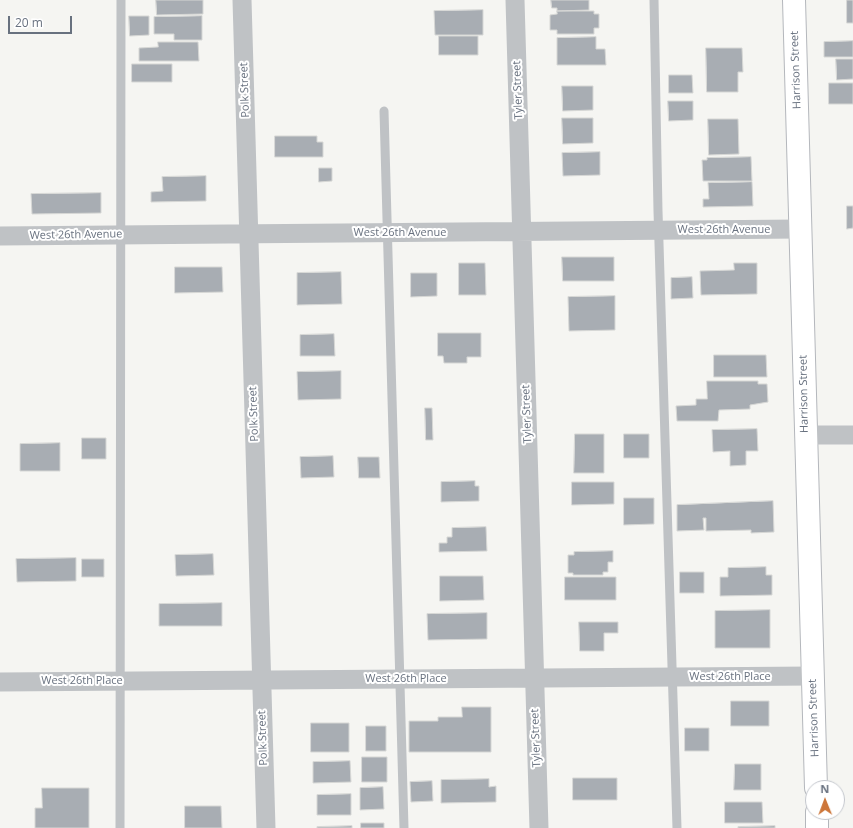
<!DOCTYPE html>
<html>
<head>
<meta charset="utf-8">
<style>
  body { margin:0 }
  #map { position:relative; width:853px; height:828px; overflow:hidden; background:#f5f5f2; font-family:"Open Sans",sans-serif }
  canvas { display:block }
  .north { position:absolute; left:805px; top:780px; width:40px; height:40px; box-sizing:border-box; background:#fff; border:1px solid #c3c6cc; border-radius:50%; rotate:359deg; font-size:11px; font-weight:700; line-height:16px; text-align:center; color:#68717f }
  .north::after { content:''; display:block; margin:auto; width:14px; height:18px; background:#cd763a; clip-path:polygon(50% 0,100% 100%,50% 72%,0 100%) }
  .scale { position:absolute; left:8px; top:16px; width:64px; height:18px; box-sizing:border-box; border:2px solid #68717f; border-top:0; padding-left:5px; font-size:12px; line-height:14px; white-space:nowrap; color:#68717f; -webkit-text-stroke:3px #fff; paint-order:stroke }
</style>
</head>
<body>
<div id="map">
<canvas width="853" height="828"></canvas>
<div class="north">N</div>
<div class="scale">20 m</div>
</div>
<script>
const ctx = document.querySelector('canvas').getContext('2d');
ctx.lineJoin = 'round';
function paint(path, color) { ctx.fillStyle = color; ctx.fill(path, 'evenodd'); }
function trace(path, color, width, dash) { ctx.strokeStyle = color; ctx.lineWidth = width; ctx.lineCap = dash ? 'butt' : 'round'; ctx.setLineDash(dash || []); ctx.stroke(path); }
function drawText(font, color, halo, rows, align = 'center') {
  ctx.font = font + ' "Open Sans",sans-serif'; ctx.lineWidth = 4; ctx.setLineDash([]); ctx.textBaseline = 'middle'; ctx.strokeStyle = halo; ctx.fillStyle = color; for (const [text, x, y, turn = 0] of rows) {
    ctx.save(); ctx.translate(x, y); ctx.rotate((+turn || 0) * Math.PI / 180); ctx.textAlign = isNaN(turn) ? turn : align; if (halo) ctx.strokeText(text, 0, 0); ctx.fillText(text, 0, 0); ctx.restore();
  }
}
const building = new Path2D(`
  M 156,0 L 203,0 L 203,14 L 157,15 Z
  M 551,0 L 589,0 L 589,10 L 557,11 L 557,8 L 552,8 Z
  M 847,0 L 853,0 L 853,23 L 847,23 Z
  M 483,10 L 483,35 L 435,35 L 434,11 Z
  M 557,11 L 594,11 L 594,14 L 599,14 L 599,28 L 594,28 L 594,34 L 557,34 L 557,30 L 550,30 L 550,15 L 557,14 Z
  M 129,16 L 149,16 L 149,35 L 130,36 Z
  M 202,16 L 202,40 L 174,40 L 174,34 L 154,34 L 154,17 Z
  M 439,36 L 478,36 L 478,55 L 439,55 Z
  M 596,37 L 596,49 L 605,49 L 606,65 L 557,65 L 557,38 Z
  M 853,41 L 853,57 L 824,57 L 824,42 Z
  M 158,42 L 198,42 L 199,61 L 139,61 L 139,48 L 158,47 Z
  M 706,48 L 742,48 L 743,72 L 738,72 L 738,92 L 707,92 Z
  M 836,59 L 853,59 L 853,79 L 837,80 Z
  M 132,64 L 172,64 L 172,82 L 132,82 Z
  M 669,75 L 692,75 L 693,93 L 669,93 Z
  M 829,83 L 853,83 L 853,104 L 829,104 Z
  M 562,86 L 593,86 L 593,110 L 563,111 Z
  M 668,101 L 693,101 L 693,120 L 669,121 Z
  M 562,118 L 593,118 L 593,143 L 563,144 Z
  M 708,119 L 738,119 L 739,154 L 709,155 Z
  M 275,136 L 317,136 L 317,142 L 323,142 L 323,157 L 275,157 Z
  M 600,152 L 600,175 L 563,176 L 562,153 Z
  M 751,157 L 752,181 L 703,181 L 702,160 L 707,160 L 707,158 Z
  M 319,168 L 332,168 L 332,181 L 319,182 Z
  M 206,176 L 206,201 L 151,202 L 151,192 L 163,191 L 162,177 Z
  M 752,182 L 753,206 L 703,207 L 703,199 L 709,199 L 708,183 Z
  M 101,193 L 101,213 L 32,214 L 31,194 Z
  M 847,206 L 853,206 L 853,228 L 847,229 Z
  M 562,257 L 614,257 L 614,281 L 563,281 Z
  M 459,263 L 485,263 L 486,295 L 459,295 Z
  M 734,263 L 757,263 L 757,294 L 701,295 L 700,271 L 734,270 Z
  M 175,267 L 222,267 L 223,292 L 175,293 Z
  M 341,272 L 342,304 L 297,305 L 297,273 Z
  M 411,273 L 437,273 L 437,296 L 411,297 Z
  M 692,277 L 693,298 L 671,299 L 671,278 Z
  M 615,296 L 615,330 L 569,331 L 568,297 Z
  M 438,333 L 481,333 L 481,357 L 467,357 L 467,363 L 444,363 L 443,356 L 438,356 Z
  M 334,334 L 335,356 L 300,356 L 300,335 Z
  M 714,355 L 766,355 L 767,377 L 714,377 Z
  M 341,371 L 341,399 L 298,400 L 297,372 Z
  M 707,381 L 758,381 L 758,384 L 767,384 L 768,402 L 750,405 L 750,409 L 719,410 L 718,421 L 677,421 L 676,406 L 696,405 L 696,399 L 707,399 Z
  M 425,408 L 432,408 L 433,440 L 426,440 Z
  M 757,429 L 758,451 L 746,451 L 746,465 L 730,466 L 730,451 L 713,452 L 712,430 Z
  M 575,434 L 604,434 L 604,473 L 574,473 Z
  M 624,434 L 649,434 L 649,458 L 624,458 Z
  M 82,438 L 106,438 L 106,459 L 82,459 Z
  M 60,443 L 60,471 L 20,471 L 20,444 Z
  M 333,456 L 334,477 L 301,478 L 300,457 Z
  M 358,457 L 379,457 L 380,478 L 359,478 Z
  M 475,481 L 475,486 L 479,486 L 479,501 L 441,502 L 441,482 Z
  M 572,482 L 614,482 L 614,504 L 572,505 Z
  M 624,498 L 654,498 L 654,524 L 624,525 Z
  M 773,501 L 774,532 L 751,533 L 751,530 L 706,531 L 706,518 L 703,518 L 704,530 L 677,531 L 677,505 Z
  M 486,527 L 487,551 L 439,552 L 439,543 L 447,543 L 447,537 L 452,537 L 452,528 Z
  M 613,551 L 613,562 L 608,562 L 608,572 L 603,572 L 603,575 L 573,575 L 573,573 L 568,573 L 568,555 L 574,555 L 574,552 Z
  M 213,554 L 214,575 L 176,576 L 175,555 Z
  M 76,558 L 76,581 L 17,582 L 16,559 Z
  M 82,559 L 104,559 L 104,577 L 82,577 Z
  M 766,567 L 766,575 L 772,575 L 772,595 L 720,596 L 720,577 L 728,577 L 728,568 Z
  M 680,572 L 704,572 L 704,593 L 680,593 Z
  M 440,576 L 483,576 L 484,600 L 440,601 Z
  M 565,577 L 616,577 L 616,600 L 565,600 Z
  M 222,603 L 222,626 L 159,626 L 159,604 Z
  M 770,610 L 770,648 L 715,648 L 715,611 Z
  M 487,613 L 487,639 L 428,640 L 427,614 Z
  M 579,622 L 618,622 L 618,633 L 604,633 L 604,651 L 580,651 Z
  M 731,701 L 769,701 L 769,726 L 731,726 Z
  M 462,707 L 491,707 L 491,752 L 409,752 L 409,721 L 438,721 L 438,717 L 462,717 Z
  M 311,723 L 349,723 L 349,752 L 311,752 Z
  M 366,726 L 386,726 L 386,751 L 366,751 Z
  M 685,728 L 709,728 L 709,751 L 685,751 Z
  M 362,757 L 387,757 L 387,782 L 362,782 Z
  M 350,761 L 351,782 L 313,783 L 313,762 Z
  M 735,764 L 761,764 L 761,790 L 734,790 Z
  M 573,778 L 617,778 L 617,800 L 573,800 Z
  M 489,779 L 489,787 L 496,786 L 496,802 L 441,803 L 441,780 Z
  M 432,781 L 433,801 L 411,802 L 410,782 Z
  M 383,787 L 384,809 L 360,810 L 360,788 Z
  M 42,788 L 89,788 L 89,828 L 35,828 L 35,808 L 42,808 Z
  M 351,794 L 351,815 L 317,815 L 317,795 Z
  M 725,802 L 762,802 L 763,823 L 725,823 Z
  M 185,806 L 221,806 L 222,828 L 185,828 Z
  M 361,823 L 384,823 L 384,828 L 361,828 Z
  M 352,826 L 352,828 L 317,828 L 317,827 Z
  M 775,826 L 775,828 L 738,828 L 738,827 Z`);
paint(building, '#a8adb3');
trace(building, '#d6d7d5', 1);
const secondary = new Path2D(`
  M 794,0 L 816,788
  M 817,812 L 817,828`);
trace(secondary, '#b4b7bc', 24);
trace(new Path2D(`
  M 654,0 L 658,211 L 677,828
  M 384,111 L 404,828
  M 120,828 L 121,0`), '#bfc2c5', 9);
trace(new Path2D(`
  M 242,0 L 266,828
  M 515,0 L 539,828
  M 0,236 L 800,229
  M 805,435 L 853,435
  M 0,682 L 813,676`), '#bfc2c5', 19);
trace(secondary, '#fff', 22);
drawText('11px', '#68717f', '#fff', [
  ["Harrison Street",796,70,-92],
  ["Polk Street",245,90,-92],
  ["Tyler Street",518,90,-92],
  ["West 26th Avenue",724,230],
  ["West 26th Avenue",400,233],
  ["West 26th Avenue",76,235,-1],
  ["Harrison Street",804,394,-91],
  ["Polk Street",254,414,-92],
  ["Tyler Street",527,414,-92],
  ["West 26th Place",730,677],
  ["West 26th Place",406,679],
  ["West 26th Place",82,681],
  ["Harrison Street",814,718,-92],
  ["Polk Street",263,738,-92],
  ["Tyler Street",536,738,-92]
]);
</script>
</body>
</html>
